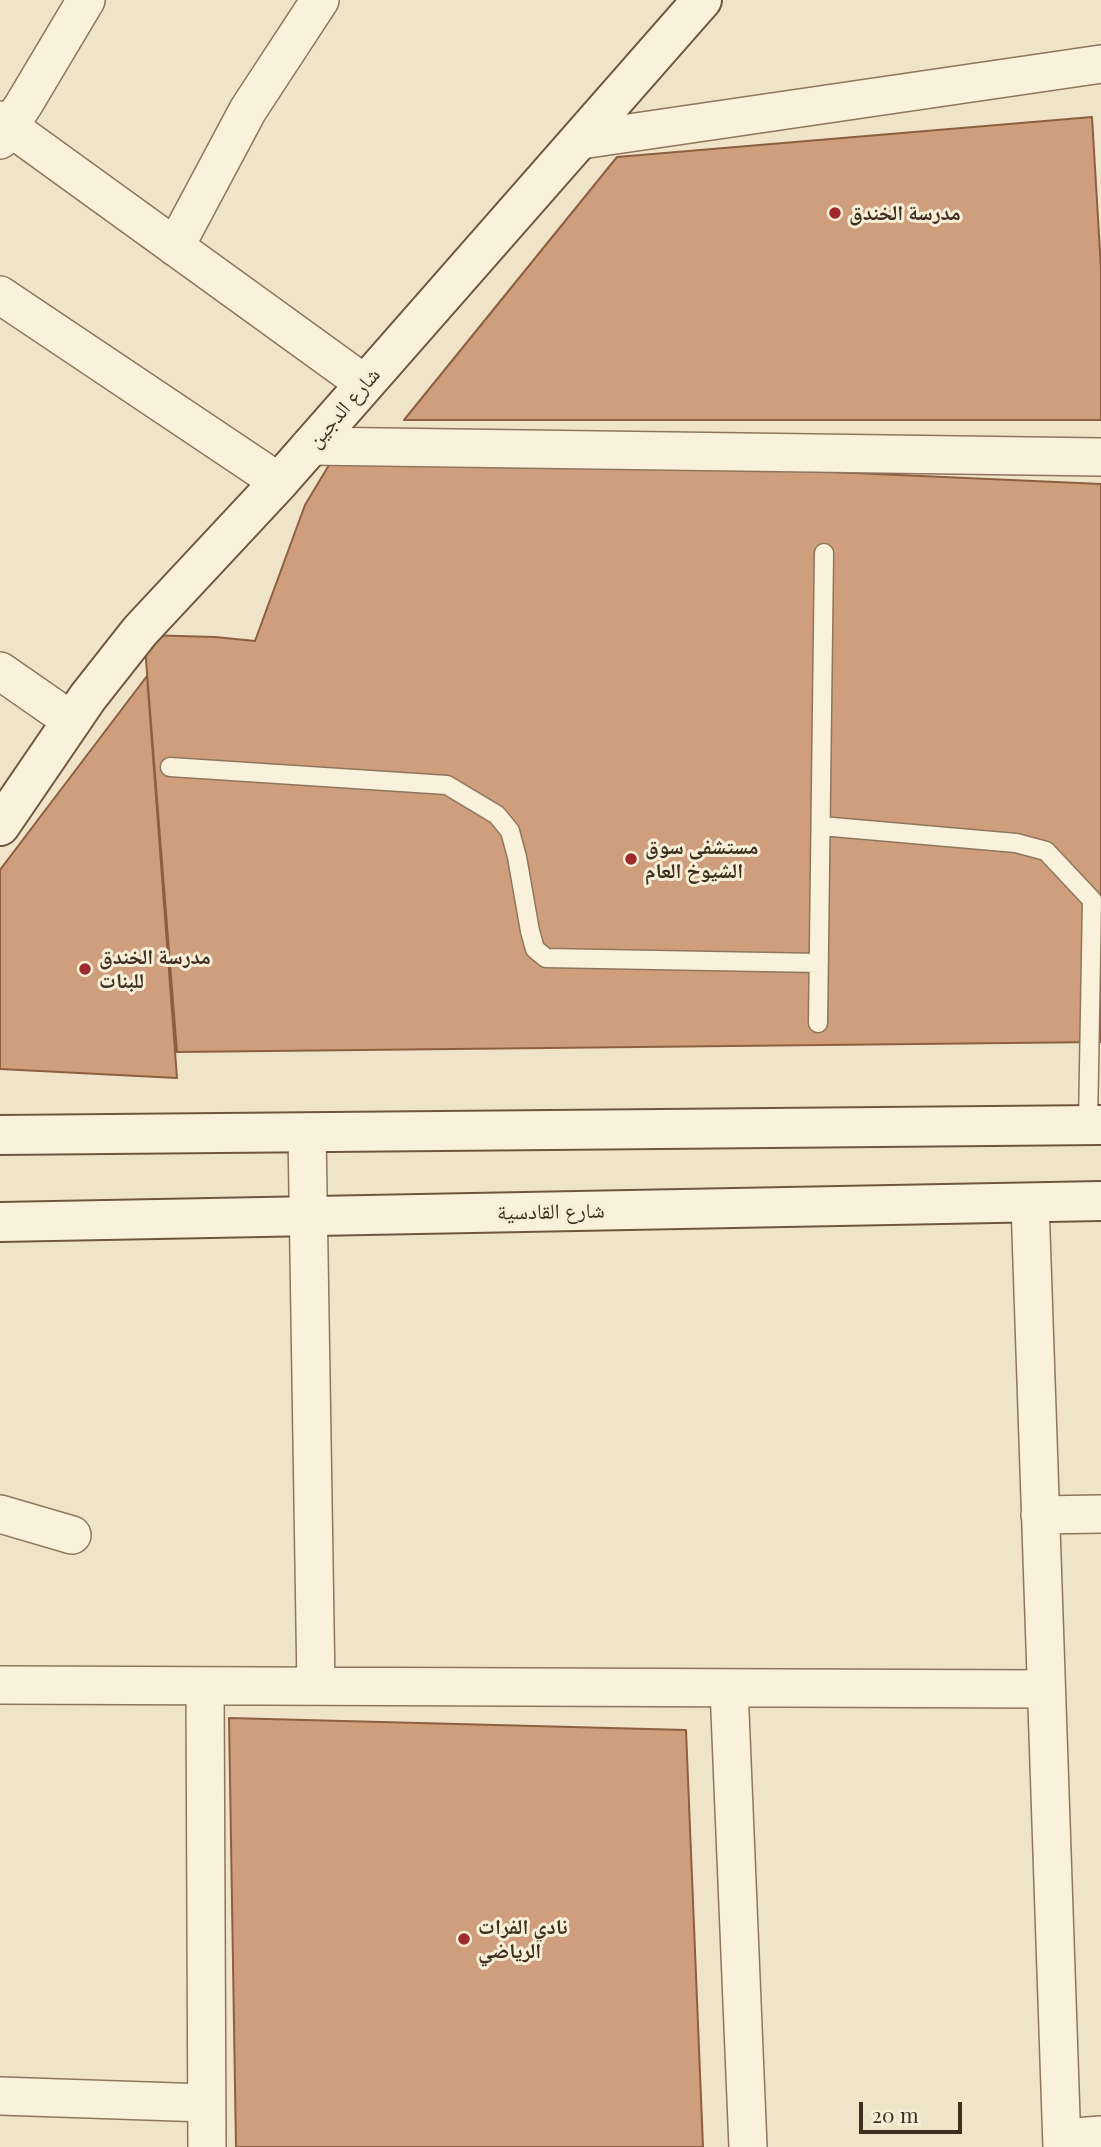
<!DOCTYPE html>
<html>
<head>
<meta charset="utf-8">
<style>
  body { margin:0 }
  #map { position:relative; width:1101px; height:2147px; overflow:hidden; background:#f0e4c8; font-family:"Playfair Display",serif }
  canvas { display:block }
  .scale { position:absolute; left:859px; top:2102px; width:103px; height:32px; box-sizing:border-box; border:4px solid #3d2e20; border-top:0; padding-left:9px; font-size:21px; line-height:24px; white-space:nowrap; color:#3d2e20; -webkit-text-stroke:5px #f7eed8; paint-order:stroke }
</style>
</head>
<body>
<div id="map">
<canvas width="1101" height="2147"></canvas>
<div class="scale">20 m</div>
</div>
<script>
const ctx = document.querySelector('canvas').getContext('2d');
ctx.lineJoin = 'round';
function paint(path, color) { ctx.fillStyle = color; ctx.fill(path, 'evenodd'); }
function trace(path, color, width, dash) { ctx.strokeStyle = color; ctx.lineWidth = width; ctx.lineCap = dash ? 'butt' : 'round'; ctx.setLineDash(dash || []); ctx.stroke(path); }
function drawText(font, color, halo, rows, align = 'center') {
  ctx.font = font + ' "Playfair Display","Noto Naskh Arabic",serif'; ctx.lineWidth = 6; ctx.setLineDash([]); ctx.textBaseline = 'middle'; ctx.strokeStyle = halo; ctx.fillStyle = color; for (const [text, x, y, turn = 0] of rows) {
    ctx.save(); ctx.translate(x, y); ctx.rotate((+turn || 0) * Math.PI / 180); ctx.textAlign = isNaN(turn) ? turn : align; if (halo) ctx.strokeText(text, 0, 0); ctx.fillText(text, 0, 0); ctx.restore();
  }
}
const building = new Path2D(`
  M 1092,117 L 1101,269 L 1101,420 L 404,420 L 617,157 Z
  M 338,450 L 1101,484 L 1101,1042 L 177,1052 L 144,635 L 215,637 L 255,641 L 305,505 Z
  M 147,676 L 177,1078 L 0,1069 L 0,870 Z
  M 229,1718 L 686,1730 L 703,2147 L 236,2147 Z`);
paint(building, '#cf9f7d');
trace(building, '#8d5f41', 2);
const lane = new Path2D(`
  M 170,767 L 447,785 L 497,815 L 510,831 L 517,857 L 530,931 L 535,949 L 546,958 L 819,963
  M 821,826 L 1016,843 L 1046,851 L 1092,900 L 1088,1125
  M 818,1023 L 824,553`);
const street = new Path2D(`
  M 0,120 L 365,384
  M 0,140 L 24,104 L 86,0
  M 581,140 L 1101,64
  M 175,247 L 248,110 L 320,0
  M 0,295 L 279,482
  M 310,446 L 1101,457
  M 0,671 L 72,721
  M 307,1132 L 316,1686
  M 1030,1203 L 1062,2147
  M 0,1514 L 72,1535
  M 1040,1515 L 1101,1514
  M 0,1685 L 1046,1689
  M 205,1686 L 207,2147
  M 729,1688 L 748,2147
  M 0,2096 L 206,2103
  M 1062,2138 L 1101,2135`);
const secondary = new Path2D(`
  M 0,826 L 88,697 L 140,631 L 279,482 L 702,0
  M 0,1135 L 1101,1125
  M 0,1222 L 1101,1201`);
trace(lane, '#8d765c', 21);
trace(street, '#8d765c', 40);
trace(secondary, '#6f573f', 42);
trace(lane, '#faf1dc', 18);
trace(street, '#faf1dc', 37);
trace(secondary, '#faf1dc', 38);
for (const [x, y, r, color] of [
  [835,213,7,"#9e2a2b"],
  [631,859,7,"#9e2a2b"],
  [85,969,7,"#9e2a2b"],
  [464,1939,7,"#9e2a2b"]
]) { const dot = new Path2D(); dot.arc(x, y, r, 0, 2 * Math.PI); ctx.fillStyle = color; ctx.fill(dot); trace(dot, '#f7eed8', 2.5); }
drawText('bold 21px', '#3d2e20', '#f7eed8', [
  ["مدرسة الخندق",849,213],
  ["مستشفى سوق",645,847],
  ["الشيوخ العام",645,871],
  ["مدرسة الخندق",99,957],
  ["للبنات",99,981],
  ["نادي الفرات",478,1927],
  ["الرياضي",478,1951]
], 'left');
drawText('21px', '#3d2e20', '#f7eed8', [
  ["شارع الدجين",344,408,-49],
  ["شارع القادسية",551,1212,-1]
]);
</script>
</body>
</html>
